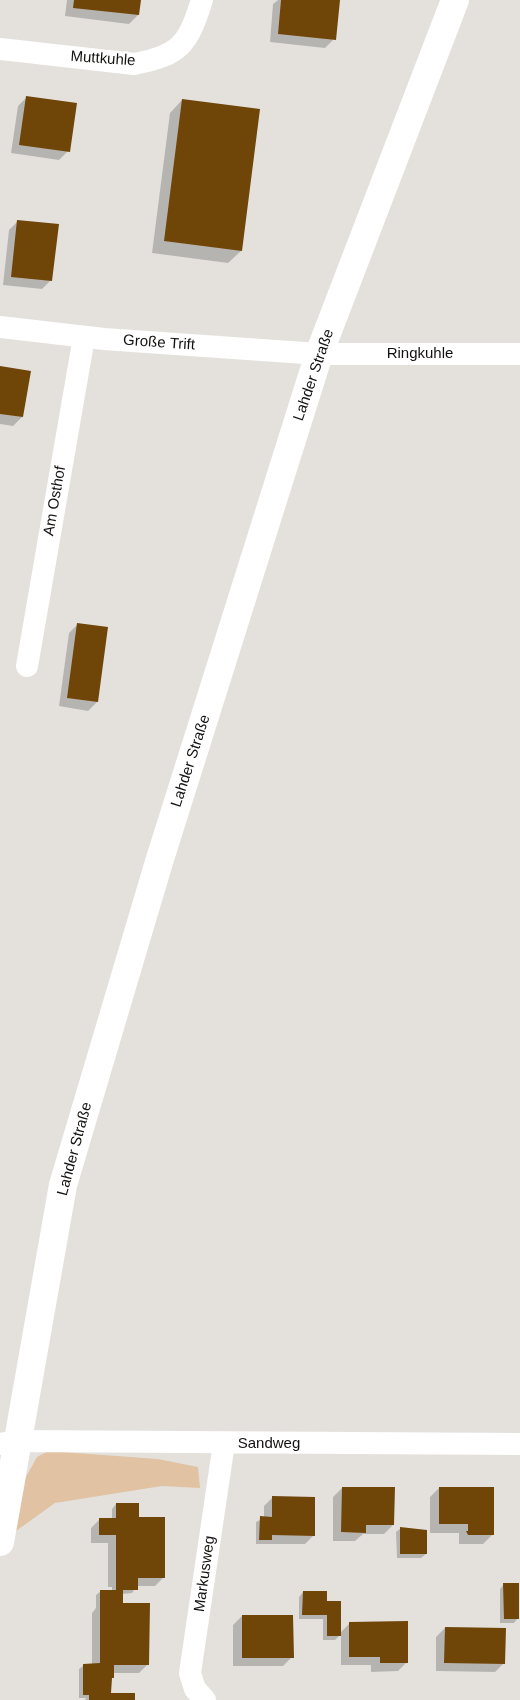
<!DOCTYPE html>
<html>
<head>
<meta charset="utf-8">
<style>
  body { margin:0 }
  canvas { display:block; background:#e4e1dd }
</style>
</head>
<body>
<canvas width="520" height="1700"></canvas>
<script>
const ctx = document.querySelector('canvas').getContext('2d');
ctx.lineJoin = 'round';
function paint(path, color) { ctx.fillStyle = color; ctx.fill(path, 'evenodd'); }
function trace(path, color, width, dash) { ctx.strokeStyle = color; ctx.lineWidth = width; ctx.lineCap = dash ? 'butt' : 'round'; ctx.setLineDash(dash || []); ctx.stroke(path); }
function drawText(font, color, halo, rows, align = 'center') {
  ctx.font = font + ' Helvetica,sans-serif'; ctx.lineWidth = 5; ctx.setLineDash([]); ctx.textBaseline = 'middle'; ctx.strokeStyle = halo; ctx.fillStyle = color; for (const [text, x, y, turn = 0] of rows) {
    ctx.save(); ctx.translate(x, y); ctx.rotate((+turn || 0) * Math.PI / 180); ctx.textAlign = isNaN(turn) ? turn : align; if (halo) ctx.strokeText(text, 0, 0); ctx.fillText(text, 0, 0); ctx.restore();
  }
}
paint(new Path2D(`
  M 48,1451 L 158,1459 L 198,1467 L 200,1488 L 162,1486 L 55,1503 L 16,1531 L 26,1477 L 37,1457 Z`), '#e1c3a3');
paint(new Path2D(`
  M 67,0 L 140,0 L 138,15 L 129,24 L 65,16 Z
  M 278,0 L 327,0 L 334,39 L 325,48 L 270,42 L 273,4 Z
  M 27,97 L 68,151 L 59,160 L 11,153 L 18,106 Z
  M 182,100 L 241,251 L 228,263 L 152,253 L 170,113 Z
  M 18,221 L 51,280 L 42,289 L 3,285 L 9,230 Z
  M 0,367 L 22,417 L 13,426 L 0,424 Z
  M 78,624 L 97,702 L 88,711 L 59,706 L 69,633 Z
  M 342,1488 L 393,1525 L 384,1534 L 363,1534 L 355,1541 L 333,1541 L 333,1497 Z
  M 439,1488 L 492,1535 L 483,1544 L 459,1544 L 459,1533 L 430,1533 L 430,1497 Z
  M 273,1497 L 314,1535 L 305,1544 L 256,1544 L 256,1522 L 264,1518 L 264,1506 Z
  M 116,1504 L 138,1516 L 164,1577 L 155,1586 L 137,1586 L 132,1593 L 122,1594 L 122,1604 L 148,1664 L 139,1673 L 112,1673 L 110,1695 L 134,1700 L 85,1700 L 86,1698 L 79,1698 L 79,1669 L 84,1665 L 92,1665 L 92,1613 L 96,1608 L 96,1595 L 101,1591 L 112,1591 L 112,1587 L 108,1587 L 108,1543 L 91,1543 L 91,1528 L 100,1519 L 112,1519 L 112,1509 Z
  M 401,1528 L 426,1554 L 421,1558 L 397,1558 L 396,1532 Z
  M 504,1584 L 518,1618 L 514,1623 L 500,1623 L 500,1589 Z
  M 303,1592 L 326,1602 L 340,1633 L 350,1623 L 407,1662 L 398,1671 L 371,1672 L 371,1665 L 341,1665 L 341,1634 L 335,1640 L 323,1640 L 323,1619 L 299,1619 L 299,1597 Z
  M 242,1616 L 292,1657 L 283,1666 L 233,1666 L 233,1625 Z
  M 445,1628 L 504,1663 L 495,1672 L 436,1671 L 436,1637 Z`), '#0003');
paint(new Path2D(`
  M 74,0 L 141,0 L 139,15 L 73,8 Z
  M 281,0 L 340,0 L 336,40 L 278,34 Z
  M 26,96 L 77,103 L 70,152 L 19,145 Z
  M 182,99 L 260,109 L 242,251 L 164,241 Z
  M 17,220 L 59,224 L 52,281 L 11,277 Z
  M 0,366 L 31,371 L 23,417 L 0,414 Z
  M 77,623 L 108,627 L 98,702 L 67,698 Z
  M 342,1487 L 395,1487 L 394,1525 L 366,1525 L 366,1533 L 341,1532 Z
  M 439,1487 L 494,1487 L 494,1535 L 468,1535 L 466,1531 L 468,1531 L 468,1524 L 439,1524 Z
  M 272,1496 L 315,1497 L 315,1536 L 272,1535 L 272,1540 L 259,1540 L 260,1516 L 272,1517 Z
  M 116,1503 L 139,1503 L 139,1517 L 165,1517 L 165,1578 L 138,1578 L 138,1590 L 123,1590 L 123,1603 L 150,1603 L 149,1665 L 114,1665 L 114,1678 L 112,1678 L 111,1693 L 135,1693 L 135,1700 L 89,1700 L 89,1695 L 83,1695 L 83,1664 L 100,1663 L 100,1590 L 116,1590 L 116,1535 L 99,1535 L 99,1518 L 116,1518 Z
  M 400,1527 L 427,1530 L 427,1554 L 400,1554 Z
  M 503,1583 L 519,1583 L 519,1619 L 504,1619 Z
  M 303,1591 L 327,1591 L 327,1601 L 341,1601 L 341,1636 L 327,1636 L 327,1615 L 302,1615 Z
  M 242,1615 L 293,1615 L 294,1658 L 242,1658 Z
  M 408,1621 L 408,1663 L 380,1663 L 380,1657 L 349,1657 L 349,1622 Z
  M 445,1627 L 506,1628 L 505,1664 L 444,1663 Z`), '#704508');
trace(new Path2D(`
  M 0,49 L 134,64 C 181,55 188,44 202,0
  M 0,327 L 104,339 L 319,354 L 520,354
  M 27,666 L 84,337
  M 0,1444 L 18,1441 L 520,1444
  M 205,1700 L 195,1689 L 190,1673 L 224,1443`), '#fff', 22);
trace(new Path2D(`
  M 0,1542 L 63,1185 L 159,862 L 319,354 L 455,0`), '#fff', 28);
drawText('15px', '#141211', '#fff', [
  ["Muttkuhle",103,59,4],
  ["Große Trift",159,343,4],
  ["Ringkuhle",420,354],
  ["Lahder Straße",314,375,-71],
  ["Am Osthof",55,501,-80],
  ["Lahder Straße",191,761,-72],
  ["Lahder Straße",75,1149,-75],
  ["Sandweg",269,1444],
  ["Markusweg",205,1574,-82]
]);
</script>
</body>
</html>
